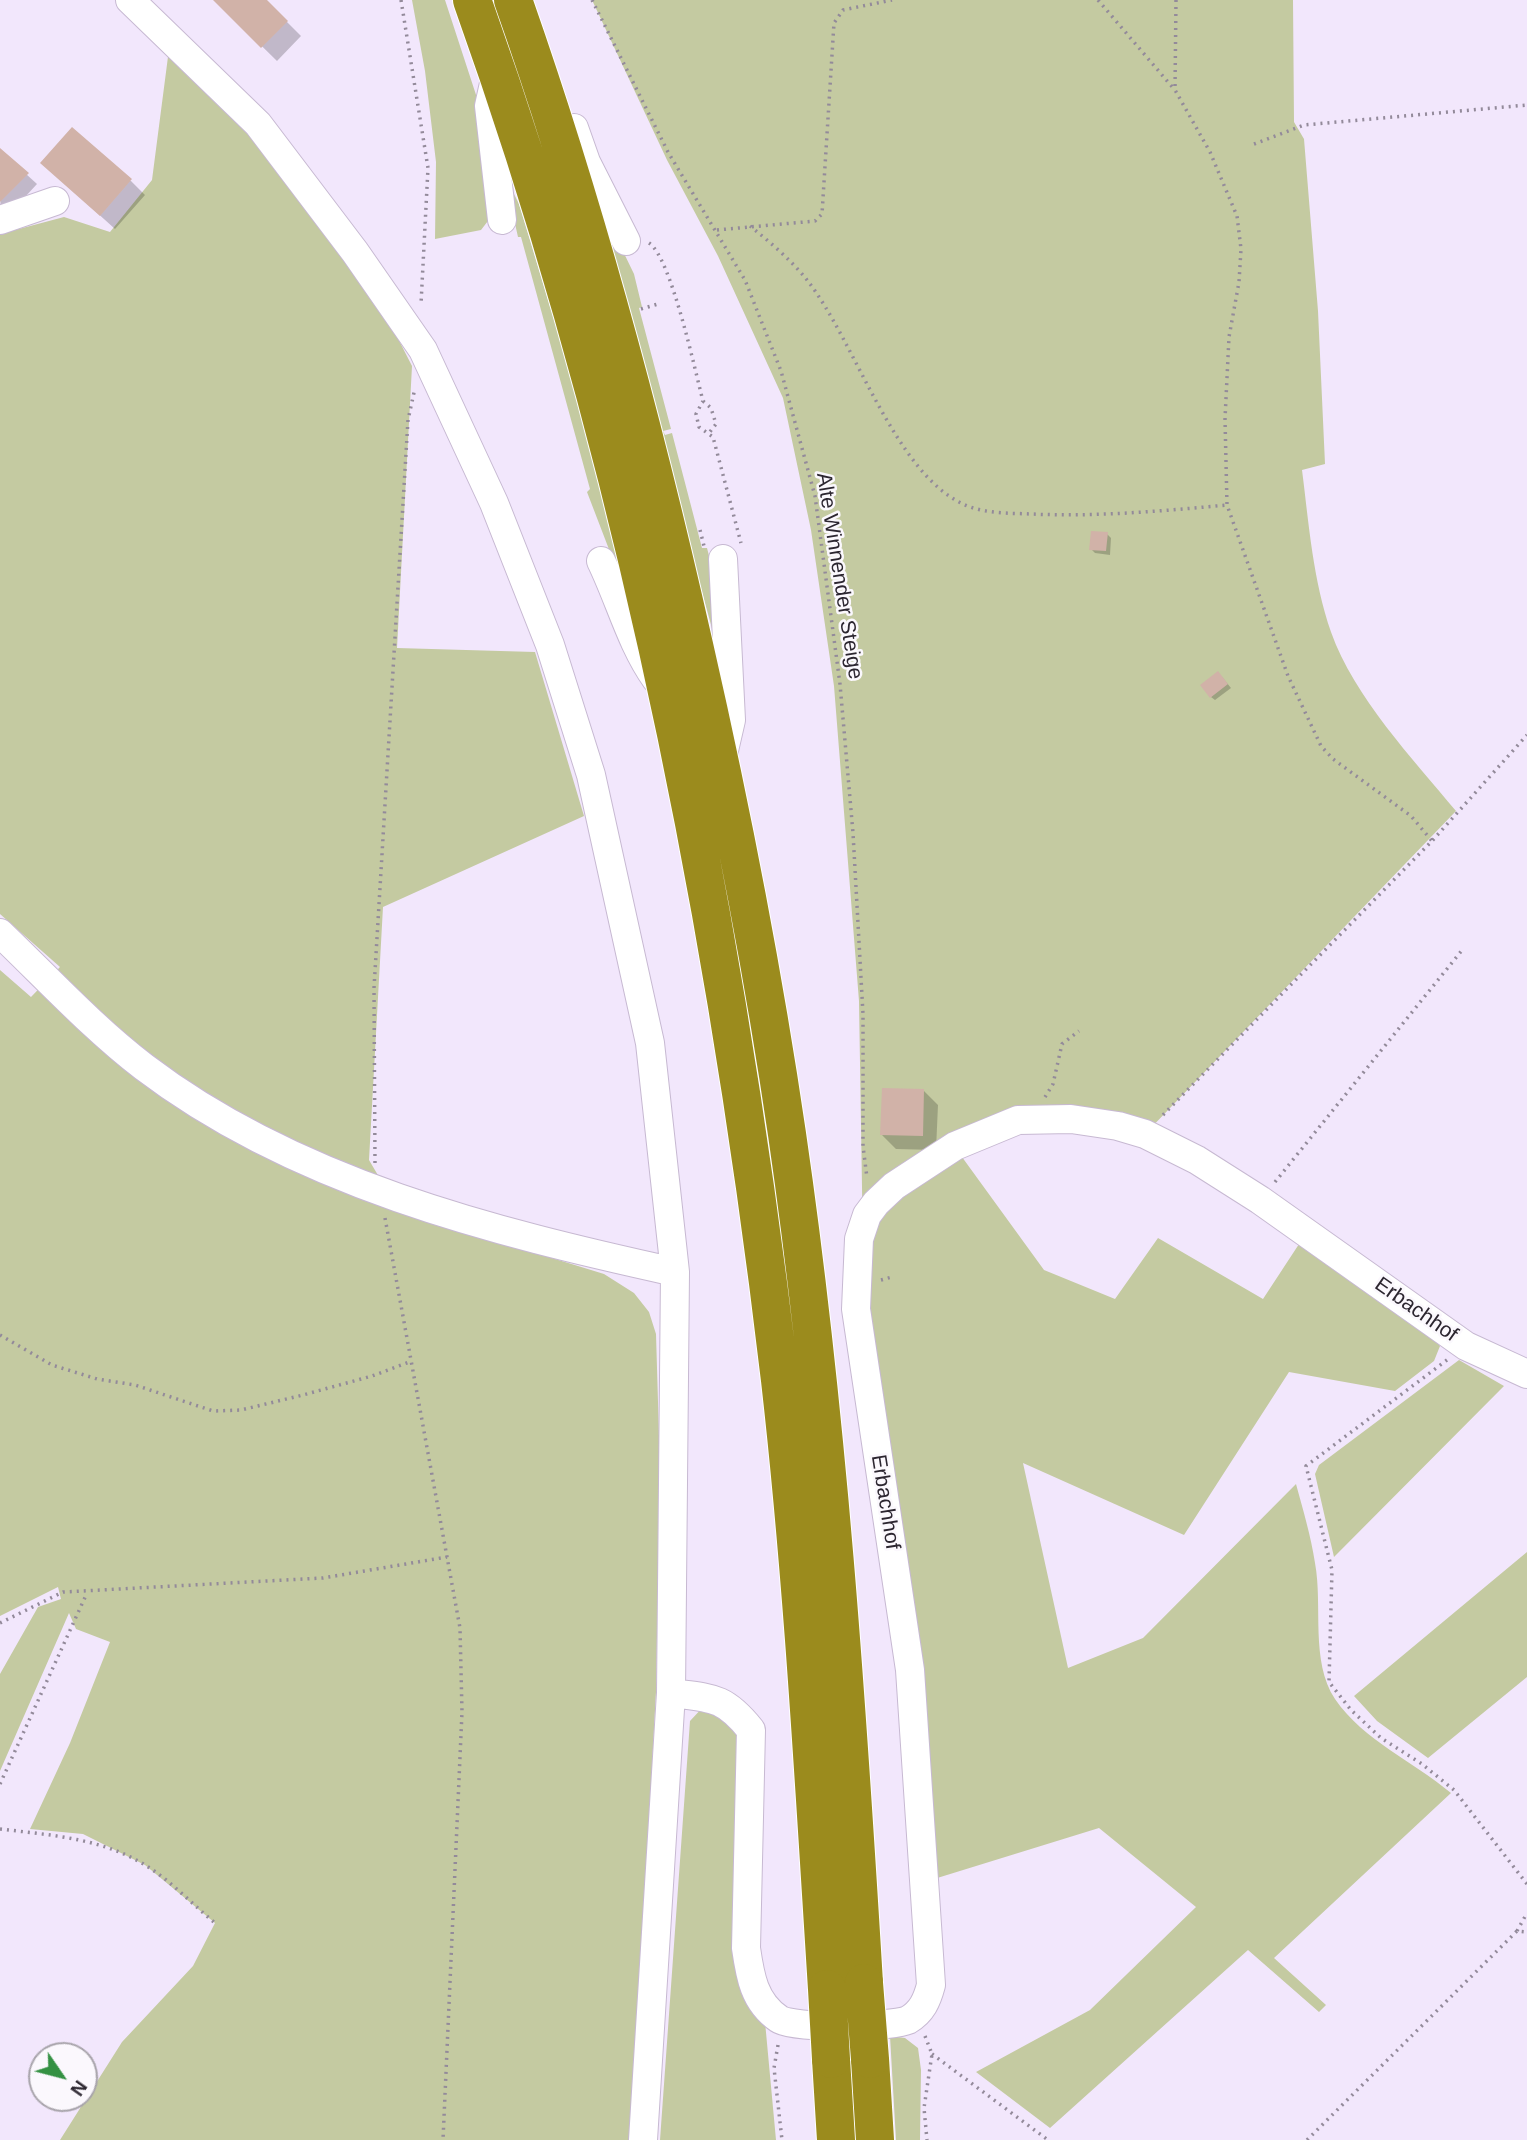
<!DOCTYPE html>
<html>
<head>
<meta charset="utf-8">
<style>
  body { margin:0 }
  #map { position:relative; width:1527px; height:2140px; overflow:hidden; background:#f2e7fc; font-family:Arial,sans-serif }
  canvas { display:block }
  .north { position:absolute; left:28px; top:2042px; width:70px; height:70px; box-sizing:border-box; background:#fbf8fd; border:2px solid #a8a4ab; border-radius:50%; rotate:125deg; font-size:19px; font-weight:700; line-height:28px; text-align:center; color:#2c2630 }
  .north::after { content:''; display:block; margin:auto; width:24px; height:32px; background:#349143; clip-path:polygon(50% 0,100% 100%,50% 72%,0 100%) }
</style>
</head>
<body>
<div id="map">
<canvas width="1527" height="2140"></canvas>
<div class="north">N</div>
</div>
<script>
const ctx = document.querySelector('canvas').getContext('2d');
ctx.lineJoin = 'round';
function paint(path, color) { ctx.fillStyle = color; ctx.fill(path, 'evenodd'); }
function trace(path, color, width, dash) { ctx.strokeStyle = color; ctx.lineWidth = width; ctx.lineCap = dash ? 'butt' : 'round'; ctx.setLineDash(dash || []); ctx.stroke(path); }
function drawText(font, color, halo, rows, align = 'center') {
  ctx.font = font + ' Arial,sans-serif'; ctx.lineWidth = 5; ctx.setLineDash([]); ctx.textBaseline = 'middle'; ctx.strokeStyle = halo; ctx.fillStyle = color; for (const [text, x, y, turn = 0] of rows) {
    ctx.save(); ctx.translate(x, y); ctx.rotate((+turn || 0) * Math.PI / 180); ctx.textAlign = isNaN(turn) ? turn : align; if (halo) ctx.strokeText(text, 0, 0); ctx.fillText(text, 0, 0); ctx.restore();
  }
}
paint(new Path2D(`
  M 412,0 L 445,0 L 479,104 L 491,217 L 481,230 L 435,239 L 436,162 L 425,71 Z
  M 592,0 L 1293,0 L 1294,122 L 1304,139 L 1318,311 L 1325,464 L 1302,470 C 1309,525 1313,580 1331,632 C 1354,697 1413,759 1456,811 L 1145,1134 L 1071,1119 L 954,1146 L 1044,1270 L 1115,1299 L 1158,1238 L 1263,1299 L 1301,1241 L 1431,1335 L 1440,1346 L 1434,1361 L 1395,1391 L 1289,1372 L 1184,1535 L 1023,1463 L 1068,1668 L 1143,1638 L 1296,1484 C 1303,1510 1311,1536 1315,1563 C 1323,1606 1310,1661 1335,1699 C 1364,1741 1413,1761 1451,1793 L 1274,1958 L 1326,2005 L 1319,2012 L 1248,1950 L 1050,2128 L 976,2072 L 1090,2010 L 1196,1907 L 1099,1828 L 934,1879 L 864,1311 L 859,1001 L 834,686 L 811,530 L 783,398 L 718,256 L 667,160 Z
  M 169,49 L 260,137 L 386,315 L 412,366 L 397,648 L 535,652 L 584,816 L 383,907 L 369,1160 L 399,1211 L 604,1274 L 634,1293 L 649,1312 L 656,1334 L 660,1470 L 656,1692 L 632,2140 L 60,2140 L 122,2042 L 193,1966 L 215,1923 L 145,1865 L 83,1834 L 30,1829 L 70,1743 L 110,1642 L 76,1629 L 69,1613 L 0,1771 L 0,1674 L 38,1607 L 61,1599 L 58,1587 L 0,1616 L 0,970 L 31,997 L 60,967 L 0,914 L 0,234 L 64,217 L 110,232 L 152,180 Z
  M 509,184 L 519,204 L 576,392 L 627,580 L 620,578 L 587,492 L 590,489 L 521,237 L 518,237 L 507,188 Z
  M 596,206 L 603,210 L 634,274 L 642,307 L 639,308 L 671,429 L 663,431 L 665,435 L 672,433 L 702,548 L 707,548 L 714,575 L 713,632 Z
  M 1459,1360 L 1504,1386 L 1334,1557 L 1315,1474 L 1319,1465 Z
  M 1527,1552 L 1527,1677 L 1428,1758 L 1377,1721 L 1354,1696 Z
  M 704,1706 L 732,1722 L 739,1742 L 776,2140 L 660,2140 L 690,1721 Z
  M 890,2036 L 905,2038 L 918,2048 L 921,2070 L 920,2140 L 896,2140 Z`), '#c4caa1');
paint(new Path2D(`
  M 228,0 L 265,0 L 301,36 L 277,61 L 221,6 Z
  M 2,152 L 37,184 L 13,210 L 0,216 Z
  M 42,163 L 131,181 L 145,195 L 115,229 Z
  M 1107,534 L 1111,538 L 1110,555 L 1095,553 L 1091,549 Z
  M 1222,677 L 1231,688 L 1215,700 L 1211,697 Z
  M 924,1091 L 938,1105 L 936,1150 L 896,1149 L 882,1135 Z`), '#0003');
paint(new Path2D(`
  M 213,0 L 267,0 L 288,21 L 261,48 Z
  M 72,127 L 132,179 L 100,216 L 40,163 Z
  M 0,148 L 29,173 L 0,202 Z
  M 1091,531 L 1108,532 L 1106,551 L 1089,550 Z
  M 1218,671 L 1228,684 L 1210,698 L 1200,685 Z
  M 882,1088 L 924,1089 L 923,1136 L 880,1135 Z`), '#d1b2a8');
const minor = new Path2D(`
  M 130,0 L 258,124 L 355,252 L 423,350 L 494,503 L 550,645 L 591,775 L 650,1043 L 675,1272 L 671,1693 L 643,2140
  M 495,79 L 489,106 L 502,220
  M 574,128 L 586,162 L 626,241
  M 0,220 L 55,201
  M 601,561 C 620,600 631,644 656,679
  M 722,759 L 731,720 L 723,559
  M 0,933 C 47,978 93,1028 144,1067 C 295,1182 493,1232 675,1272
  M 671,1693 C 711,1698 724,1696 751,1730 L 746,1948 C 750,1976 754,2002 779,2019 C 792,2029 892,2027 908,2020 C 922,2012 927,2000 931,1985 L 910,1670 L 856,1309 L 859,1239 L 867,1215 L 876,1203 L 894,1186 L 955,1146 L 1018,1120 L 1071,1119 L 1118,1126 L 1145,1134 L 1197,1160 L 1260,1200 L 1466,1346 L 1527,1374`);
const highway = new Path2D(`
  M 472,0 C 631,444 725,912 780,1380 C 803,1582 814,1786 827,1989
  M 513,0 C 587,210 645,428 694,645 C 731,807 763,970 787,1134 C 828,1415 847,1700 864,1983
  M 831,2059 L 836,2140
  M 870,2059 L 875,2140`);
trace(minor, '#c7b9d2', 30);
trace(highway, '#fff', 40);
trace(new Path2D(`
  M 401,0 L 428,168 L 421,304
  M 592,0 L 668,152 L 745,280 L 781,371 L 815,496 L 840,684 L 853,833 L 863,1014 L 863,1146 L 867,1178
  M 1098,0 L 1174,89
  M 1176,0 L 1175,90 L 1210,152 L 1237,216 L 1241,249 L 1239,282 L 1229,337 L 1225,419 L 1227,505 L 1288,676 L 1321,746 L 1333,759 L 1411,816 L 1432,841
  M 1254,144 L 1304,125 L 1527,105
  M 750,226 C 770,242 791,260 807,280 C 855,341 894,472 963,504 C 984,514 1009,513 1031,514 C 1097,517 1162,511 1227,505
  M 717,230 L 815,221 L 822,214 L 834,23 L 843,10 L 892,0
  M 649,243 C 671,257 695,371 703,401 L 696,414 L 699,427 L 713,437 L 741,543
  M 641,309 L 658,304
  M 703,401 L 711,408 L 716,424 L 709,433
  M 700,530 L 704,546
  M 1045,1097 L 1053,1084 L 1062,1044 L 1079,1031
  M 1163,1115 L 1432,841 L 1527,735
  M 375,1163 L 374,988 L 408,420 L 415,388
  M 1275,1182 L 1463,949
  M 385,1218 L 460,1628 L 462,1712 L 443,2140
  M 881,1280 L 892,1277
  M 0,1335 L 52,1365 L 97,1379 L 135,1385 L 213,1411 L 241,1410 L 303,1395 L 372,1376 L 412,1361
  M 1447,1360 L 1306,1466 L 1332,1570 L 1329,1682 L 1351,1710 L 1381,1738 L 1422,1764 L 1454,1790 L 1527,1884
  M 0,1623 L 63,1592 L 323,1578 L 447,1557
  M 0,1784 L 87,1593
  M 0,1829 C 50,1835 101,1838 145,1865 C 170,1880 192,1904 215,1923
  M 1517,1931 L 1527,1913
  M 925,2036 L 932,2054 L 924,2108 L 927,2140
  M 778,2045 L 774,2068 L 782,2140
  M 932,2054 L 1048,2140
  M 1307,2140 L 1517,1931 L 1527,1932`), '#938a9a', 3.5, [2, 5]);
trace(minor, '#fff', 28);
trace(highway, '#9b8b1d', 38);
const highwayBridge = new Path2D(`
  M 864,1983 L 870,2059
  M 827,1989 L 831,2059`);
trace(highwayBridge, '#fff', 40, []);
trace(highwayBridge, '#9b8b1d', 38);
drawText('21px', '#2c2630', '#fbf8fd', [
  ["Alte Winnender Steige",839,576,81],
  ["Erbachhof",1416,1310,35],
  ["Erbachhof",885,1502,81]
]);
</script>
</body>
</html>
